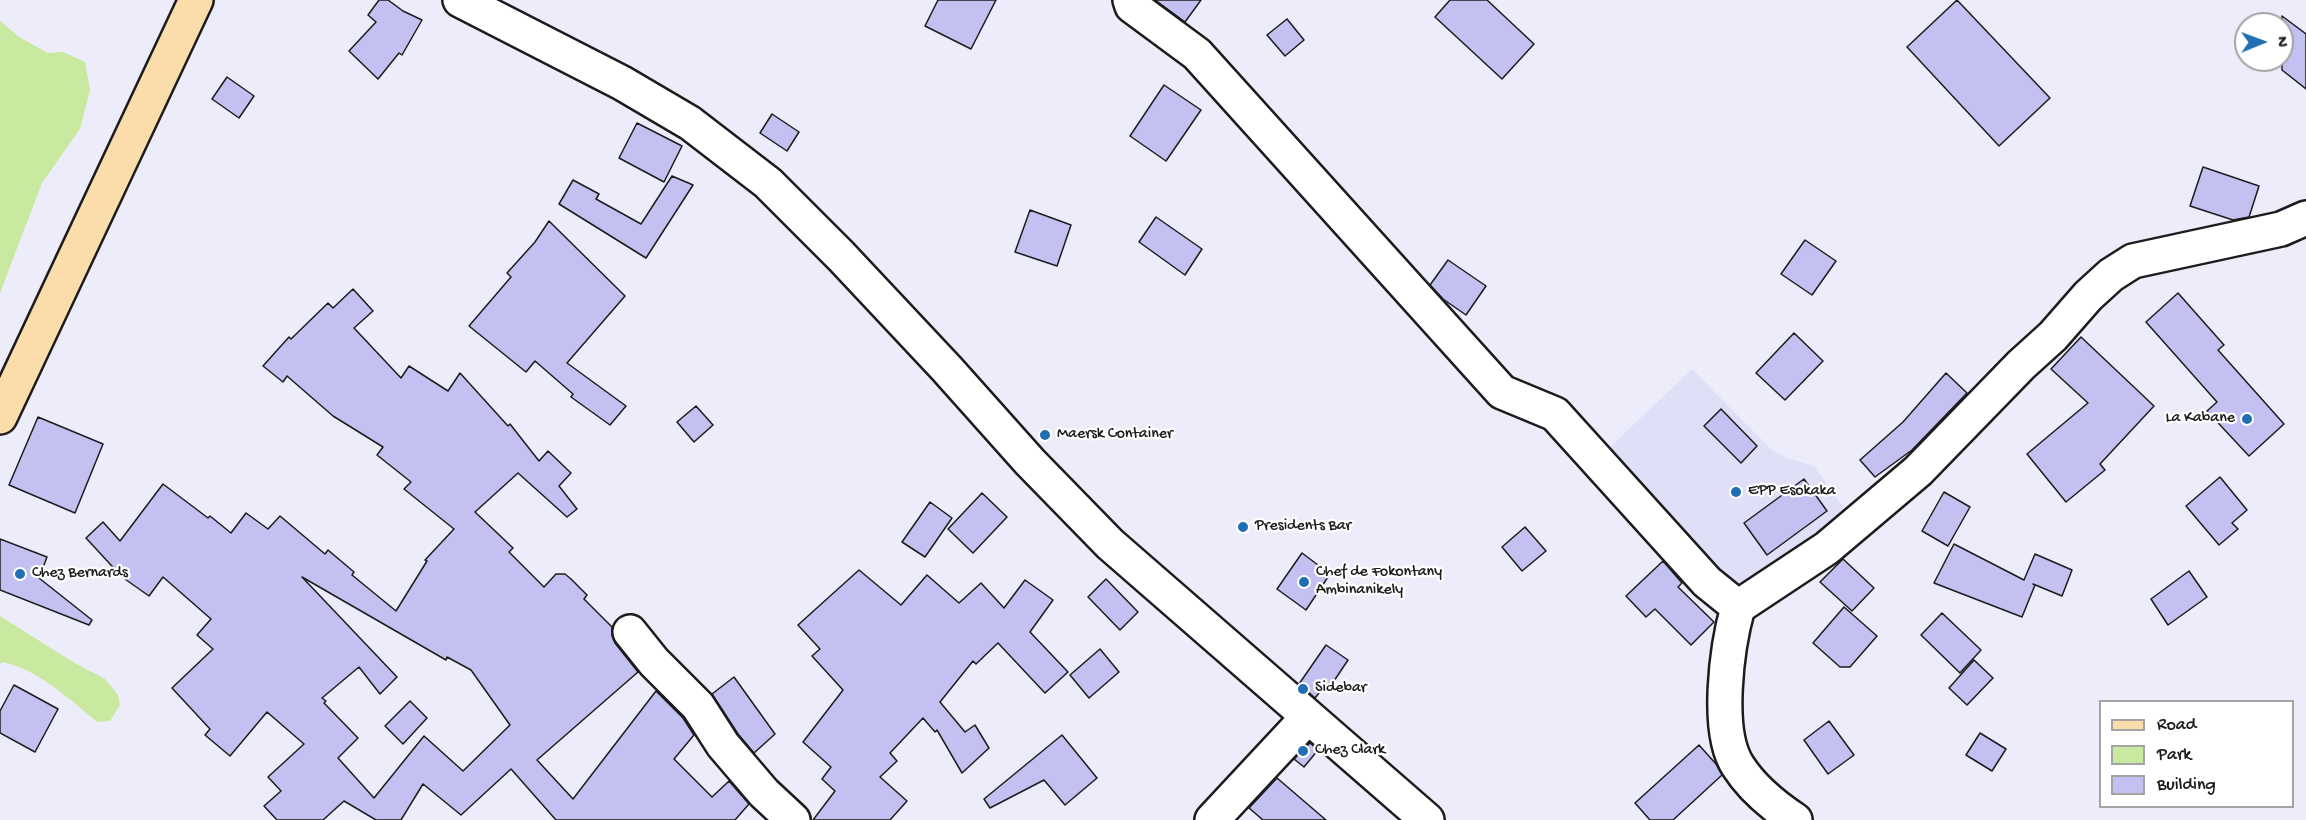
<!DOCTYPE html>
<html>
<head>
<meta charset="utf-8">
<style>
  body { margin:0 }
  #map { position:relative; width:2306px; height:820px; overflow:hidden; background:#edecfb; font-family:"Gochi Hand",sans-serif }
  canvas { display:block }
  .legend { position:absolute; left:2099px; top:700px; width:195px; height:108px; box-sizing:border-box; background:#fff; border:2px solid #a4a4a4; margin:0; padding:8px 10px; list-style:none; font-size:18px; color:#1c1c1c }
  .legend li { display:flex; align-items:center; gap:12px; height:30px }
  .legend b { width:30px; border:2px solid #a4a4a4 }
  .north { position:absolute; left:2234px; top:12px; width:60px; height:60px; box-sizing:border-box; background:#fff; border:2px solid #a4a4a4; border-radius:50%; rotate:89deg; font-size:16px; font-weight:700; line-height:24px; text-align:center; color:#1c1c1c }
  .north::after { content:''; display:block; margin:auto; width:21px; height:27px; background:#1f6fb2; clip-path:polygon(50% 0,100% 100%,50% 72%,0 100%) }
</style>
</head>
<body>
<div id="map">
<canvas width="2306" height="820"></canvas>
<ul class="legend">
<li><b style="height:8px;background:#fbddab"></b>Road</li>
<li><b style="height:16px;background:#c9e9a1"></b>Park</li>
<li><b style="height:16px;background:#c3c0f2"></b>Building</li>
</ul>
<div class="north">N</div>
</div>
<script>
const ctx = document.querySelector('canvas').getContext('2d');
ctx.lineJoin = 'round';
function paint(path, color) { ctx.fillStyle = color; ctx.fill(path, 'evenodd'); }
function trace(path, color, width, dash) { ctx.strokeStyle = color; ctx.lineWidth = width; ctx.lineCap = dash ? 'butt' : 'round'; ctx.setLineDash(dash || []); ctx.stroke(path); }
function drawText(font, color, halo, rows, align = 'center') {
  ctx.font = font + ' "Gochi Hand",sans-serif'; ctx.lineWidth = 4.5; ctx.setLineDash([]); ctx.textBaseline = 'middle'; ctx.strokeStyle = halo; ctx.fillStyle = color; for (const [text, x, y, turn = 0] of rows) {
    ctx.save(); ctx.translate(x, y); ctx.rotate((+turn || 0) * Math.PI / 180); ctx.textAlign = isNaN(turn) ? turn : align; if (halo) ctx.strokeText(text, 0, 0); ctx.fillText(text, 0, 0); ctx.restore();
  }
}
paint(new Path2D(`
  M 1692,369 L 1772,450 L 1784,457 L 1814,466 L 1851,518 L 1753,579 L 1738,582 L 1725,578 L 1605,452 Z`), '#e0dff8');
paint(new Path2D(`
  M 0,21 L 19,37 L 48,53 L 63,52 L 85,62 L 90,90 L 80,129 L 42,183 L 0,293 Z
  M 0,616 L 73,662 L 105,679 L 118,695 L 120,705 L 110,721 L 97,722 C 69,699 39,670 3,662 L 0,664 Z`), '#c9e9a1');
const building = new Path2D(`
  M 379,0 L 388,0 L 403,11 L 422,20 L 402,55 L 399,53 L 378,79 L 349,51 L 376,22 L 368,15 Z
  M 938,0 L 996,0 L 971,49 L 925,26 Z
  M 1155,0 L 1201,0 L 1185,22 Z
  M 1450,0 L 1487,0 L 1534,44 L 1502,79 L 1435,17 Z
  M 1957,0 L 2050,98 L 1999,146 L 1907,47 Z
  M 2282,16 L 2306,34 L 2306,89 L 2282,70 Z
  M 1287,19 L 1304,40 L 1285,56 L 1267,35 Z
  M 227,77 L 254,96 L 239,118 L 212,99 Z
  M 1164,85 L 1201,110 L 1166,161 L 1130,136 Z
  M 772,114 L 799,132 L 787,151 L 760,133 Z
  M 637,123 L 682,146 L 664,182 L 619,158 Z
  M 2203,167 L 2259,186 L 2249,217 L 2233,220 L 2190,206 Z
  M 672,176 L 693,185 L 646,258 L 559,204 L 573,180 L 599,194 L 596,199 L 641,224 Z
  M 1030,210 L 1071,225 L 1057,266 L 1015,252 Z
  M 1156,217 L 1202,249 L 1185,275 L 1139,242 Z
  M 549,221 L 625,296 L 567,363 L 626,406 L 610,425 L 571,397 L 573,394 L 535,361 L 526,372 L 469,326 L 511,277 L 507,273 L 535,242 Z
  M 1805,240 L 1836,261 L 1812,295 L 1781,274 Z
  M 1448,260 L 1486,286 L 1466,315 L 1443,299 L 1430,285 Z
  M 353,289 L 373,311 L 354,328 L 401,378 L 409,366 L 448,391 L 460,373 L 508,426 L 510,424 L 539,461 L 548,451 L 571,473 L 559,486 L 577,509 L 567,517 L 518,473 L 475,512 L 513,548 L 509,552 L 544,587 L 556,574 L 565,574 L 571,579 L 587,595 L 584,599 L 612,627 L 612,635 L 615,643 L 638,672 L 537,760 L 573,799 L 656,691 L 683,718 L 694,735 L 674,759 L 712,797 L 729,781 L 749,804 L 735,820 L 556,820 L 511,769 L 461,815 L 423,784 L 401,820 L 376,820 L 344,801 L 323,820 L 277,820 L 264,806 L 281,791 L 268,777 L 304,744 L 267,712 L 230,756 L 205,735 L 210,729 L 172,688 L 213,649 L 197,635 L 211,619 L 163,577 L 149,596 L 122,577 L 86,538 L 103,522 L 120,541 L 163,484 L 208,518 L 210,516 L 231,533 L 246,513 L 268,529 L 280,516 L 325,554 L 328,550 L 354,572 L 352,575 L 396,611 L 427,561 L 425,560 L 454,529 L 404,489 L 411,482 L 377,455 L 383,447 L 333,416 L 287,376 L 283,382 L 263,366 L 289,337 L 291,339 L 328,303 L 333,308 ZM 302,577 L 446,660 L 447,657 L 471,670 L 510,725 L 463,771 L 424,736 L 374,798 L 338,758 L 358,738 L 324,703 L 326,701 L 322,698 L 359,667 L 380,694 L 397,677 Z
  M 2178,293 L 2224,345 L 2218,350 L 2284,424 L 2249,456 L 2207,411 L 2217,402 L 2146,322 Z
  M 1794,333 L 1823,361 L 1785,400 L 1756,373 Z
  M 2081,337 L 2154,406 L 2100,464 L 2105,470 L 2066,502 L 2027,454 L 2088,403 L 2051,369 Z
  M 1946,373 L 1967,393 L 1912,450 L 1875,477 L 1860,460 L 1903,422 Z
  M 696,406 L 713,425 L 694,442 L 677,422 Z
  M 1721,409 L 1757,446 L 1741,463 L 1704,426 Z
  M 38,417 L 103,444 L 75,513 L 9,485 Z
  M 2220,477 L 2247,510 L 2232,523 L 2238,529 L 2219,545 L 2186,506 Z
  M 1804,479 L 1827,511 L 1767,555 L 1744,523 Z
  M 1944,492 L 1970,507 L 1948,546 L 1922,531 Z
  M 982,493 L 1007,517 L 973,553 L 948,529 Z
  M 930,502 L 952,518 L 925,557 L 902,542 Z
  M 1525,527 L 1546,551 L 1522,571 L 1502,547 Z
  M 0,539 L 47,557 L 39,578 L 92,620 L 89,625 L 0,590 Z
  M 1954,544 L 2024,580 L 2035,554 L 2072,570 L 2062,596 L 2033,584 L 2035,585 L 2022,617 L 1934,583 Z
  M 1302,553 L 1330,574 L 1306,610 L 1277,589 Z
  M 1843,559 L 1874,588 L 1852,611 L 1820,582 Z
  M 1663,561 L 1682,583 L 1678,587 L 1714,622 L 1691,645 L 1655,609 L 1646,617 L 1626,596 Z
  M 859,570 L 901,605 L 927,575 L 959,603 L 981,583 L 1004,608 L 1025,580 L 1053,600 L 1030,632 L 1068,672 L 1045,693 L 998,643 L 976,664 L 973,661 L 940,702 L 965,732 L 975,725 L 989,748 L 962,773 L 937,730 L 935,732 L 923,718 L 890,753 L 897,761 L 880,777 L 907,801 L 890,820 L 813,820 L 835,791 L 822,779 L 831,767 L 803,742 L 843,690 L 812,656 L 820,649 L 798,625 Z
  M 2189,571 L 2207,597 L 2168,625 L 2151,599 Z
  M 1106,579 L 1138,612 L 1120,630 L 1088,597 Z
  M 1844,607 L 1877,636 L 1850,667 L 1840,667 L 1813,643 Z
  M 1942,613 L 1981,650 L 1960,673 L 1921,635 Z
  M 1326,645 L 1348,660 L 1330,687 L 1326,684 L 1315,698 L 1299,684 Z
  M 1100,649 L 1119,672 L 1089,698 L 1070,675 Z
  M 1974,660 L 1993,678 L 1967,705 L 1949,688 Z
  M 734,677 L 775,734 L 754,753 L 738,734 L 712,694 Z
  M 14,685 L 58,709 L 35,752 L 0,733 L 0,711 Z
  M 410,701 L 427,718 L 403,744 L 385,726 Z
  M 1829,721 L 1854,755 L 1828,774 L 1804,740 Z
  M 1980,733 L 2006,749 L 1992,771 L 1966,755 Z
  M 1062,735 L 1097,778 L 1065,805 L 1044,780 L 990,808 L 984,799 Z
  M 1310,743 L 1318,750 L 1304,767 L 1294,759 Z
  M 1699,745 L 1716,764 L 1722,775 L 1673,820 L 1650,820 L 1635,803 Z
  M 1277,778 L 1326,820 L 1263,820 L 1249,808 Z`);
paint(building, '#c3c0f2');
trace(building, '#1c1c1c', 1.5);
const minor = new Path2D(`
  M 460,0 L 622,83 L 690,123 L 768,183 L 841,256 L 947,369 L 1030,462 L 1110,544 L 1427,820
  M 1130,0 L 1132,6 L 1197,54 L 1502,392 L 1555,414 L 1707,582 L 1738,607
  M 630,632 L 654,662 L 698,706 L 723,745 L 764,793 L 793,820
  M 1212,820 L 1308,717
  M 1795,820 C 1774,806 1752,788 1738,766 C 1715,731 1727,646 1738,607 L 1827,548 L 1918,471 L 2021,365 L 2053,336 L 2088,296 L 2111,275 L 2133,261 L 2281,229 L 2306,218`);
const major = new Path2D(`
  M 0,417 L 196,0`);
trace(minor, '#1c1c1c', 38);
trace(major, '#1c1c1c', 38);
trace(minor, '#fff', 33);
trace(major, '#fbddab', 33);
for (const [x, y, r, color] of [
  [2247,419,6,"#1f6fb2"],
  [1045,435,6,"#1f6fb2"],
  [1736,492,6,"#1f6fb2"],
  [1243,527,6,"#1f6fb2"],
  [20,574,6,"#1f6fb2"],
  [1304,582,6,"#1f6fb2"],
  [1303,689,6,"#1f6fb2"],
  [1303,751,6,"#1f6fb2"]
]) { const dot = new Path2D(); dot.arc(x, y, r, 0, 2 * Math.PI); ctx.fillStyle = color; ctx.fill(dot); trace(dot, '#fff', 2); }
drawText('16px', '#1c1c1c', '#fff', [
  ["La Kabane",2235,419,"right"],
  ["Maersk Container",1057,435],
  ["EPP Esokaka",1748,492],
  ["Presidents Bar",1255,527],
  ["Chef de Fokontany",1316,573],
  ["Ambinanikely",1316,591],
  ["Chez Bernards",32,574],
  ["Sidebar",1315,689],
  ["Chez Clark",1315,751]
], 'left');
</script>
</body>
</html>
